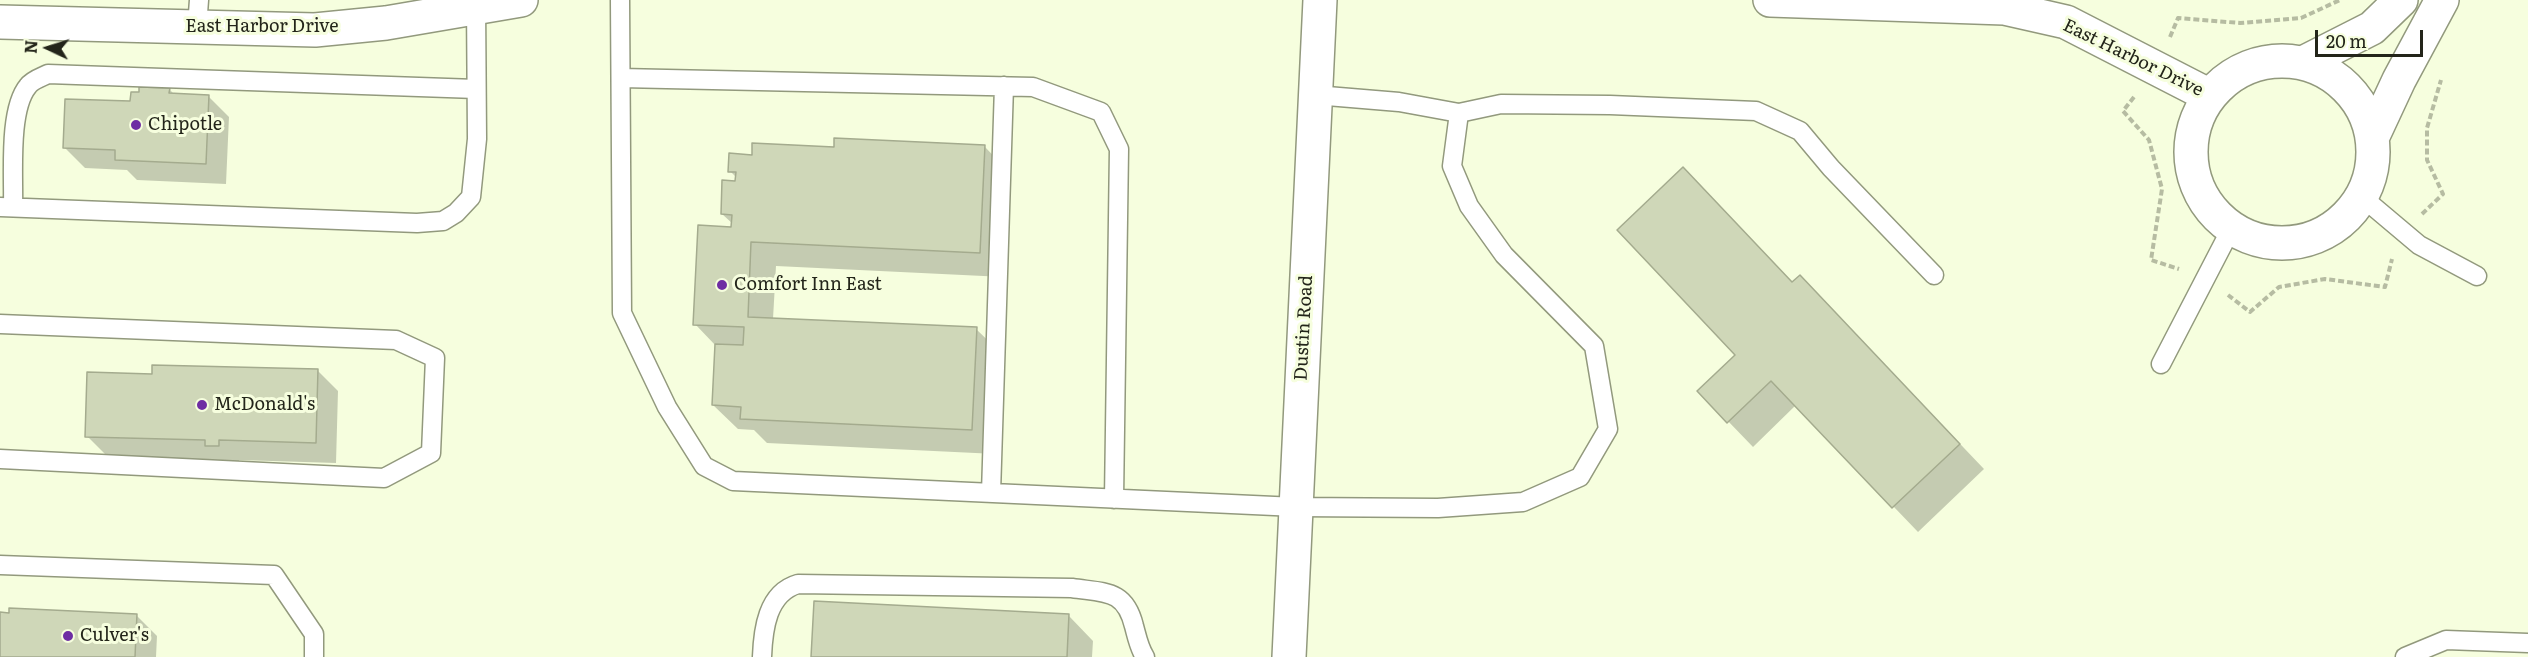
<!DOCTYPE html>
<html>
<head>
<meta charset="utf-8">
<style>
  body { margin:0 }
  #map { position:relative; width:2528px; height:657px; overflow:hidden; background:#f6fede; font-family:Literata,serif }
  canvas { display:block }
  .north { position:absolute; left:18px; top:18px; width:60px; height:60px; -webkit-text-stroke:4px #f6fede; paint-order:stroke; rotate:274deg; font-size:16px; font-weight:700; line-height:24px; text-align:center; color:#23251a }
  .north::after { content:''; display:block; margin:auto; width:21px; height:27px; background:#23251a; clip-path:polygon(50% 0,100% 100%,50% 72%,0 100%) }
  .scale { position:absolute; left:2315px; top:30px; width:108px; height:27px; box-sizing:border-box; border:3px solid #23251a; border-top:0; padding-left:8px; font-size:18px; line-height:21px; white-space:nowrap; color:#23251a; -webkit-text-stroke:4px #f6fede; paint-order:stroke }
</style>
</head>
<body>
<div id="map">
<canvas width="2528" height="657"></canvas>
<div class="north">N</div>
<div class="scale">20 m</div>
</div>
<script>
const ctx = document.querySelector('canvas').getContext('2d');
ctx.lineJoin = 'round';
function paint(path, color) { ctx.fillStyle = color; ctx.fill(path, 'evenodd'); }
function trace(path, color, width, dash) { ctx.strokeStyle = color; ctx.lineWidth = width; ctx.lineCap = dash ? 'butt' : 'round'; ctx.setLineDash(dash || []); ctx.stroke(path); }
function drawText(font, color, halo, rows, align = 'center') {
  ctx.font = font + ' Literata,serif'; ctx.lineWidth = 6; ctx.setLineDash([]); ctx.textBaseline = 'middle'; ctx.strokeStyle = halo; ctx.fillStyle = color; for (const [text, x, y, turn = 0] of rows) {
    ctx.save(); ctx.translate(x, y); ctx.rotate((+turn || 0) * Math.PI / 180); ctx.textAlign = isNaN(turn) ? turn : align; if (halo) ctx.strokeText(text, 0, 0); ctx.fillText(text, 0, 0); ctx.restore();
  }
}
paint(new Path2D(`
  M 169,89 L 175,95 L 209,97 L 229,117 L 226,184 L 137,180 L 127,170 L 85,168 L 65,148 L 132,103 Z
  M 985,147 L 1009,172 L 1004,277 L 776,266 L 773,319 L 976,329 L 1001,353 L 996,454 L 767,443 L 754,430 L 738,429 L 713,405 L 716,346 L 695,324 L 733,224 L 722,214 L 737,182 L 737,178 L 730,171 L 753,156 L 835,148 Z
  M 1793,283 L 1824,301 L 1984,469 L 1918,532 L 1796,405 L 1753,447 L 1699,391 L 1737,355 Z
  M 318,371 L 338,391 L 336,463 L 239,460 L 239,466 L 227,466 L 221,460 L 108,457 L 87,436 L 153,375 Z
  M 0,614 L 136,615 L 157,636 L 156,657 L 0,657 Z
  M 1069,616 L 1093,641 L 1092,657 L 812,657 Z`), '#0003');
const building = new Path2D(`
  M 139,87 L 170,88 L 169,93 L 209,95 L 206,164 L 115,160 L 115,150 L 63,148 L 65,99 L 130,101 L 131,92 L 139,92 Z
  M 834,138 L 985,145 L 980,253 L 751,242 L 748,317 L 977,327 L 972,430 L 740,419 L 741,407 L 712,405 L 715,344 L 743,345 L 744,327 L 693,325 L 698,225 L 731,227 L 732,215 L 721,214 L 722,180 L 735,181 L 736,172 L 728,172 L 729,153 L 752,155 L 752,143 L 834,147 Z
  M 1683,167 L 1792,282 L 1800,275 L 1960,444 L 1892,508 L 1771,381 L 1727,423 L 1697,391 L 1735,355 L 1617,230 Z
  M 152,365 L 318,369 L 316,443 L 219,440 L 219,446 L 205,446 L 205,440 L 85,437 L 87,372 L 152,374 Z
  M 814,601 L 1069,614 L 1067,657 L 811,657 Z
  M 9,608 L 137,614 L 135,657 L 0,657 L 0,612 L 9,613 Z`);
paint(building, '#cfd7b8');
trace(building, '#a4ab8e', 1.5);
const service = new Path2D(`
  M 620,0 L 622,313 L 667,407 L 704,466 L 733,481 L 1296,507 L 1438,508 L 1523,502 L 1580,477 L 1608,429 L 1594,346 L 1504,255 L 1469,206 L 1452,166 L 1459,113 L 1501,104 L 1610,105 L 1756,111 L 1800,131 L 1831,168 L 1934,275
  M 197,27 L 199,0
  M 621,78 L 1033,87 L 1101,112 L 1119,149 L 1114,499
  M 1315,95 L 1399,102 L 1459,113
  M 2362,197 L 2419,245 L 2477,276
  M 0,207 L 417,223 L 443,221 L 456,213 L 471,197 L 477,139 L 476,2
  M 13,207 C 14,176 8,110 28,86 C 32,80 42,77 48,74 L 476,89
  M 0,324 L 396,340 L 435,358 L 431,453 L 384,478 L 0,459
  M 2161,364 L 2231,229
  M 991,493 L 1004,86
  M 0,565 L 274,575 L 314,634 L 314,657
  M 762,657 C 763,630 767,593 798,584 L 1072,588 C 1105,593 1125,589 1134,626 C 1137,637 1139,648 1145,657
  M 2405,657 L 2446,640 L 2528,643`);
const minor = new Path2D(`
  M 1770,0 L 2004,8 L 2066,22 L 2210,96
  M 0,22 L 315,30 L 386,23 L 521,0
  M2191 152a91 91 0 1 1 182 0a91 91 0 1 1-182 0Z
  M 2305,62 L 2372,28 L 2401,0
  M 2372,138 L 2399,80 L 2442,0`);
const tertiary = new Path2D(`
  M 1289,657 L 1320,0`);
trace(service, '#92997d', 21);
trace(minor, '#92997d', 36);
trace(tertiary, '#92997d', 36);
trace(new Path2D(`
  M 2170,37 L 2178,18 L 2240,23 L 2301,18 L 2340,0
  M 2134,97 L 2123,111 L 2149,140 L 2162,189 L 2151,260 L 2179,269
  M 2422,214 L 2443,194 L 2427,160 L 2427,128 L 2441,80
  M 2228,295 L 2250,312 L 2279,287 L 2325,279 L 2385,287 L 2392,259`), '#b6bca2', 4, [6, 3]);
trace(service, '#fff', 18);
trace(minor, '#fff', 33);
trace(tertiary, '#fff', 33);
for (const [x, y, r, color] of [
  [136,125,6,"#6e2ea3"],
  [722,285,6,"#6e2ea3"],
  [202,405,6,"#6e2ea3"],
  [68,636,6,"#6e2ea3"]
]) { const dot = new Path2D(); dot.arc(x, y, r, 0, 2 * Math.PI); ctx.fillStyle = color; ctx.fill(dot); trace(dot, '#f6fede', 2); }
drawText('18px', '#23251a', '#f6fede', [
  ["East Harbor Drive",262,27],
  ["East Harbor Drive",2133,58,26],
  ["Dustin Road",1304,328,-87]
]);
drawText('18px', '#23251a', '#f6fede', [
  ["Chipotle",148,125],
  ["Comfort Inn East",734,285],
  ["McDonald's",214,405],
  ["Culver's",80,636]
], 'left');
</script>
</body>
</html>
